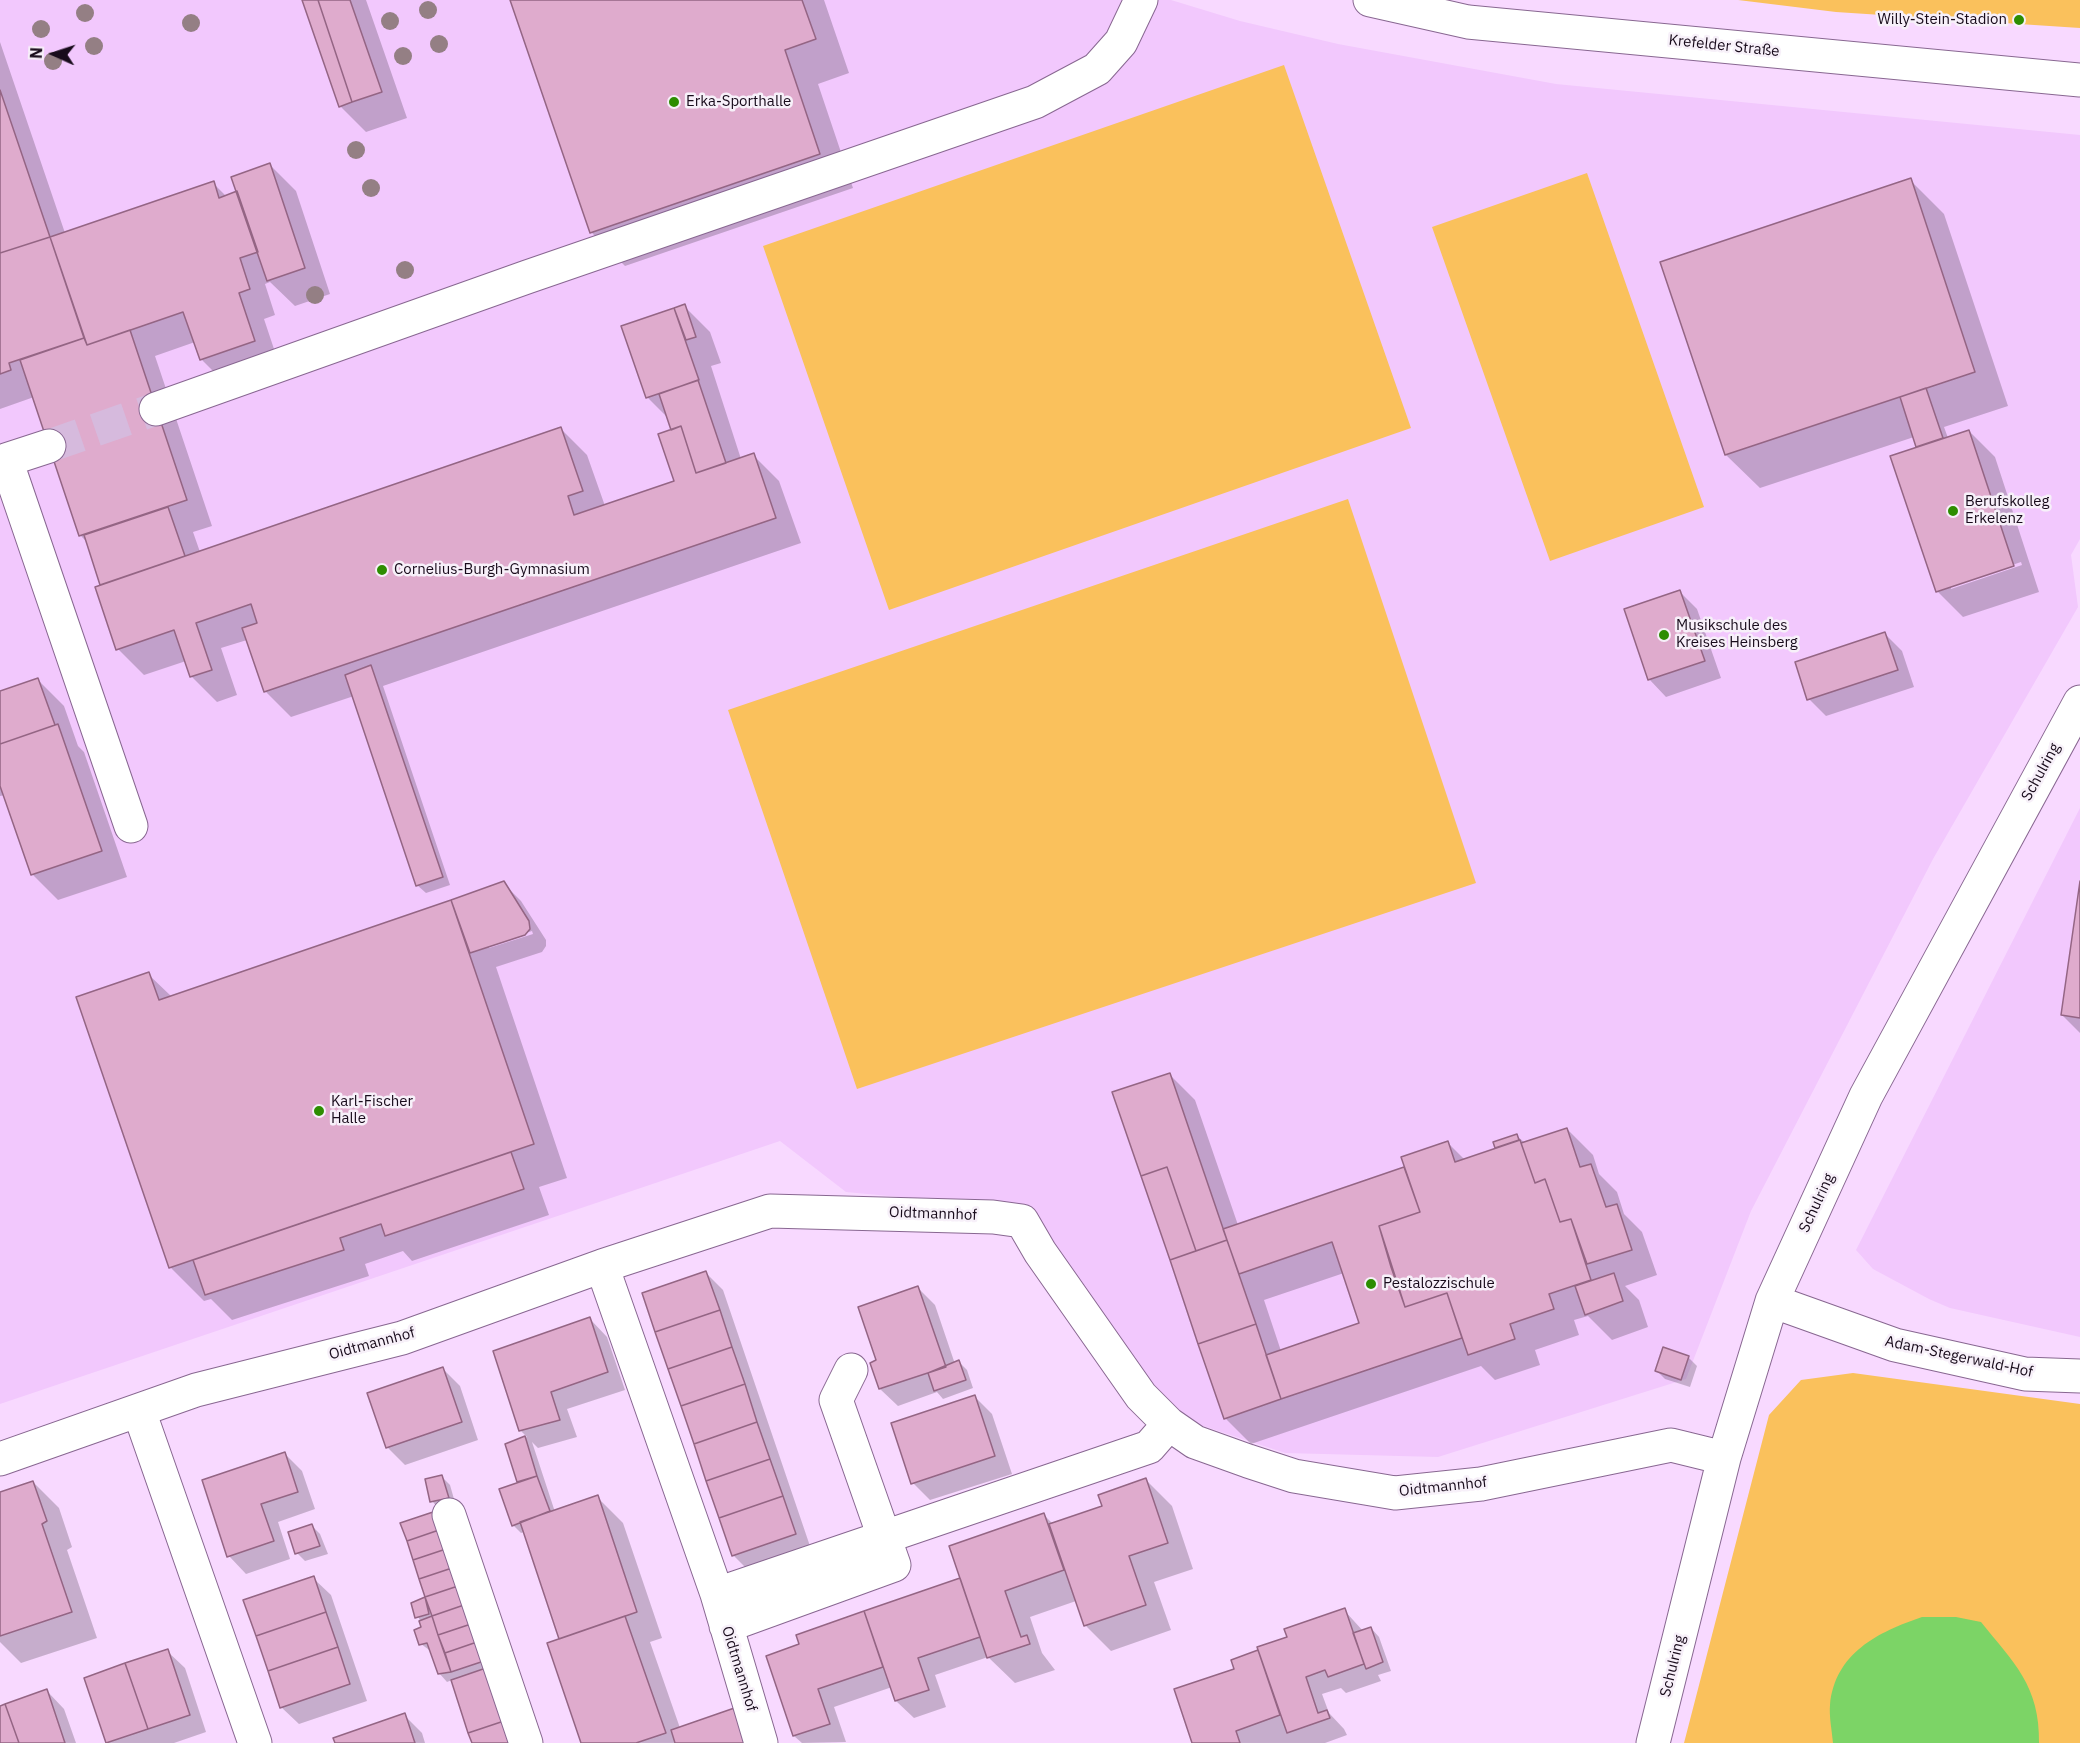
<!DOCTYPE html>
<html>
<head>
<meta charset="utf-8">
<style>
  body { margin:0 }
  #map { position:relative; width:2080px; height:1743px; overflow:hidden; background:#f8d9ff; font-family:"IBM Plex Sans",sans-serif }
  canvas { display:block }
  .north { position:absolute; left:24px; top:24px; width:60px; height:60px; -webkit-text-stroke:4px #f7f0f9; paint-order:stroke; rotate:273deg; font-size:16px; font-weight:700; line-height:24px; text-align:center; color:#180b1b }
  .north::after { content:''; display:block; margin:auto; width:21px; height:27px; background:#180b1b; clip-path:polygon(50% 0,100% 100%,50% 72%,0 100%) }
</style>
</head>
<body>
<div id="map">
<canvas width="2080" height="1743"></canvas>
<div class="north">N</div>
</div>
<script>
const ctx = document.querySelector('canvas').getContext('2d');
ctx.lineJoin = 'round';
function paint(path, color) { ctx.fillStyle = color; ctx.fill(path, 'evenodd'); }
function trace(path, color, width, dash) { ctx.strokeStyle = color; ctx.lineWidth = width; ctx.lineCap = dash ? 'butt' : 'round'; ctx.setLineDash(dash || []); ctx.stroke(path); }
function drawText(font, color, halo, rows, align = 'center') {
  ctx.font = font + ' "IBM Plex Sans",sans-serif'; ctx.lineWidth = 5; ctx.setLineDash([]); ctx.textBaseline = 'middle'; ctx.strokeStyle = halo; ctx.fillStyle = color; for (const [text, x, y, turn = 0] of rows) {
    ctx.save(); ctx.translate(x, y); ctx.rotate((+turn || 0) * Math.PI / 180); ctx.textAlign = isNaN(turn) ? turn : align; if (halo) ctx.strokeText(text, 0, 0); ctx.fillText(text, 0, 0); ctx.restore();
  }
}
paint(new Path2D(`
  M 0,0 L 1171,0 L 1240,21 L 1338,44 L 1556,84 L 2080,135 L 2080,539 L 2071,555 L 2078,607 L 1933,859 L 1751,1211 L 1686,1379 L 1438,1457 L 1285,1453 L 1182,1419 L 1149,1393 L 1019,1208 L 846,1192 L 780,1141 L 0,1404 Z
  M 2080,808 L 2080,1337 L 1950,1308 L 1929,1299 L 1873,1269 L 1856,1250 Z`), '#f2c8fd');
paint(new Path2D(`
  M 1738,0 L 2080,0 L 2080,28 L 1836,12 Z
  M 1284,65 L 1411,428 L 889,610 L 763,246 Z
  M 1587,173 L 1704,507 L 1550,561 L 1432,227 Z
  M 1348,499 L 1476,883 L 857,1089 L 728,710 Z
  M 1853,1373 L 2080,1404 L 2080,1743 L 1684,1743 L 1769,1415 L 1801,1380 Z`), '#fac15c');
paint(new Path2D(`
  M 1922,1617 L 1956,1617 L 1981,1622 C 2014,1663 2040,1686 2039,1743 L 1833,1743 C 1832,1731 1829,1717 1830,1705 C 1835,1653 1878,1632 1922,1617 Z`), '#7cd466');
paint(new Path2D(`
  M 303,0 L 366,0 L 407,118 L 366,132 L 340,106 Z
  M 512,0 L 824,0 L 849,73 L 818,84 L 853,188 L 625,266 L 591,232 Z
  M 0,42 L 65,233 L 213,183 L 226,196 L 237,192 L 270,165 L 296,191 L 330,294 L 295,306 L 270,282 L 265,284 L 275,315 L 264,319 L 280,367 L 227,385 L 201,359 L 195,342 L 155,356 L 212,526 L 193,532 L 200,552 L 561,429 L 587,455 L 605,506 L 676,482 L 673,431 L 669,419 L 647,397 L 623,327 L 684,306 L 710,332 L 721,363 L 711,366 L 741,459 L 753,455 L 779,481 L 801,543 L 383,686 L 450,885 L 426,893 L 417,885 L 354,696 L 291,717 L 265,691 L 247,640 L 221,648 L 237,695 L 217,702 L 191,676 L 186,661 L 144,675 L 118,649 L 88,543 L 81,536 L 34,397 L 0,409 Z
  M 1910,180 L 1944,214 L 2008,406 L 1944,427 L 1948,438 L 1969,431 L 1995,457 L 2039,592 L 1963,617 L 1937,591 L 1914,437 L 1760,488 L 1726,455 ZM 2021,562 L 2022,565 L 1951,589 L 1951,586 Z
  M 1680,592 L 1697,609 L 1721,678 L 1666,697 L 1649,679 Z
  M 1885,634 L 1902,651 L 1914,687 L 1826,716 L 1809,699 Z
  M 38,680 L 64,706 L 78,746 L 84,752 L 127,877 L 58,900 L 32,874 L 5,795 L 0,796 L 0,693 Z
  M 503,883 L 521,901 L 546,940 L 546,946 L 542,952 L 496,967 L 567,1178 L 539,1187 L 549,1215 L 412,1261 L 403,1251 L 365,1264 L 369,1276 L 232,1320 L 211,1299 L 204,1301 L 170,1267 L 148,974 L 172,997 L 451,901 L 456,906 ZM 532,931 L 533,934 L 489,948 L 489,945 Z
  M 2080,892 L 2080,1033 L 2062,1015 Z
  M 1169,1074 L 1195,1100 L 1238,1225 L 1406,1168 L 1448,1143 L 1465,1160 L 1497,1149 L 1495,1143 L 1517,1136 L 1525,1143 L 1567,1129 L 1593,1155 L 1599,1174 L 1617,1192 L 1624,1214 L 1642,1232 L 1657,1275 L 1625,1286 L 1639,1300 L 1648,1327 L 1612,1340 L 1588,1316 L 1574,1320 L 1579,1335 L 1535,1350 L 1540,1365 L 1495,1380 L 1481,1366 L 1251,1444 L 1225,1418 ZM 1344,1273 L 1361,1324 L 1281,1351 L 1264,1300 Z
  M 706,1273 L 723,1290 L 812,1552 L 751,1573 L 733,1555 Z
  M 918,1288 L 935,1305 L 955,1364 L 959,1362 L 967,1370 L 973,1388 L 943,1399 L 937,1392 L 898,1406 L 880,1389 L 878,1361 Z
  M 590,1319 L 607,1337 L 625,1390 L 567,1409 L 577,1437 L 538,1448 L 532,1442 L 555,1512 L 597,1497 L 623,1523 L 662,1638 L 650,1642 L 680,1728 L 760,1743 L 583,1743 L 561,1640 L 524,1532 L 521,1533 L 513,1525 L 520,1483 L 507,1445 L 527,1437 L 521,1431 L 495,1351 Z
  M 1688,1357 L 1697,1366 L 1690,1387 L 1665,1379 L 1657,1371 Z
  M 443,1369 L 460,1386 L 478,1440 L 405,1465 L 387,1447 Z
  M 975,1397 L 992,1414 L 1012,1474 L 930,1500 L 913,1483 Z
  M 285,1454 L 302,1471 L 315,1509 L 278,1522 L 290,1559 L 246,1574 L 229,1556 L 204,1481 Z
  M 442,1477 L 450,1485 L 456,1506 L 440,1510 L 432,1501 Z
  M 1146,1480 L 1172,1506 L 1193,1569 L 1154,1582 L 1171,1630 L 1111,1651 L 1085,1625 L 1076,1601 L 1030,1617 L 1042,1653 L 1055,1670 L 1015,1683 L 988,1657 L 935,1675 L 946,1707 L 914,1718 L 896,1701 L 892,1687 L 834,1707 L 846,1742 L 802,1743 L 794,1736 L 767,1657 L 800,1645 L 797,1635 L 959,1580 L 1044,1515 L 1053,1524 L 1104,1507 Z
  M 33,1482 L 59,1508 L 72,1547 L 67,1550 L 97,1638 L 21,1663 L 0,1642 L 0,1494 Z
  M 312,1526 L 320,1534 L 328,1554 L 305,1561 L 297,1553 Z
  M 313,1578 L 331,1595 L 367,1701 L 299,1724 L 281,1707 Z
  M 427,1598 L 491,1670 L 473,1743 L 452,1680 L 447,1682 L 439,1673 L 432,1652 L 421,1644 L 423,1628 L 413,1604 Z
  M 1344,1610 L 1363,1631 L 1371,1628 L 1379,1637 L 1391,1671 L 1378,1675 L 1381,1681 L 1346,1693 L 1341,1688 L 1322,1694 L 1329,1713 L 1344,1729 L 1347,1735 L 1325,1743 L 1194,1743 L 1235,1670 L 1258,1652 L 1262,1656 L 1289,1638 Z
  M 167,1651 L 185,1668 L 206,1732 L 174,1743 L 108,1743 Z
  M 47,1691 L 64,1709 L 76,1743 L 0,1743 L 0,1707 Z
  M 404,1715 L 422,1733 L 425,1743 L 337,1743 Z`), '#0003');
const building = new Path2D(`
  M 302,0 L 318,0 L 352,102 L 339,107 Z
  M 318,0 L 350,0 L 382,92 L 352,102 Z
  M 510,0 L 802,0 L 816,39 L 785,50 L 820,154 L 590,233 Z
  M 0,90 L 50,237 L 0,253 Z
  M 270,163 L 305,268 L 267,281 L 231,177 Z
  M 1911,178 L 1975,372 L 1725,455 L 1660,262 Z
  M 214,181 L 219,198 L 237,191 L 258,252 L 240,258 L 250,289 L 239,293 L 255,341 L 200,360 L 183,312 L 87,345 L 50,237 Z
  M 50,237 L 84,338 L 9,363 L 11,370 L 0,374 L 0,253 Z
  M 685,304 L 696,337 L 686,340 L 674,308 Z
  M 674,308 L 699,380 L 646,398 L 621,326 Z
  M 130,330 L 187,500 L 79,536 L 20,360 L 84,338 L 87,345 Z
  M 698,380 L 726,463 L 696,473 L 681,426 L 671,430 L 659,394 Z
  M 1926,388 L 1943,438 L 1916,447 L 1900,397 Z
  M 681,426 L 696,473 L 754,453 L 776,518 L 264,692 L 242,628 L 257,623 L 251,604 L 196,623 L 212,670 L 190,677 L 174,630 L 116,650 L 95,587 L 561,427 L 583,491 L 568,496 L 574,515 L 674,481 L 658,434 Z
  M 1969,430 L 2014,566 L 1936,592 L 1890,456 Z
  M 168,507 L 185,556 L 100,585 L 84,535 Z
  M 1680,590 L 1705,661 L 1648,680 L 1624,609 Z
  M 1885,632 L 1898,670 L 1807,700 L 1795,662 Z
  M 371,665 L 443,877 L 416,886 L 345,675 Z
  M 38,678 L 55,725 L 0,744 L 0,691 Z
  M 58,724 L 102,851 L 31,875 L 0,786 L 0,744 Z
  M 504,881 L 529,921 L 530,929 L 525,935 L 470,953 L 451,900 Z
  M 2080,881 L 2080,1018 L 2061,1015 Z
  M 451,900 L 534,1144 L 169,1268 L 76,997 L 149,972 L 159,1000 Z
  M 1170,1073 L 1227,1240 L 1196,1251 L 1167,1167 L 1141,1176 L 1112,1092 Z
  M 1567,1128 L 1580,1167 L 1591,1164 L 1606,1207 L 1617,1204 L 1632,1250 L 1587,1264 L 1571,1219 L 1560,1222 L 1545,1179 L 1535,1183 L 1521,1143 Z
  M 1517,1134 L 1519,1140 L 1495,1148 L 1493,1142 Z
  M 1520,1140 L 1535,1183 L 1545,1179 L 1560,1222 L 1571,1219 L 1591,1280 L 1549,1294 L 1554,1309 L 1510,1324 L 1515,1339 L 1468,1355 L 1447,1293 L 1405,1307 L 1379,1226 L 1420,1212 L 1401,1157 L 1448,1141 L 1455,1162 Z
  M 511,1152 L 524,1189 L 385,1236 L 381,1224 L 340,1238 L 344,1250 L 205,1295 L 193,1260 Z
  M 1167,1167 L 1196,1251 L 1170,1260 L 1141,1176 Z
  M 1404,1167 L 1420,1212 L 1379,1226 L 1391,1267 L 1405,1307 L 1447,1293 L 1462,1338 L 1281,1399 L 1266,1355 L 1359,1323 L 1332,1242 L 1239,1274 L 1223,1229 Z
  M 1227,1240 L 1256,1324 L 1198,1344 L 1170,1260 Z
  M 706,1271 L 720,1310 L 655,1332 L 642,1293 Z
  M 1614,1273 L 1623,1301 L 1585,1315 L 1575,1286 Z
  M 918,1286 L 946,1367 L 879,1389 L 870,1363 L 876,1360 L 858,1307 Z
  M 720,1310 L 732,1347 L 668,1369 L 655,1332 Z
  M 590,1317 L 608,1372 L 551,1392 L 560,1420 L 519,1431 L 493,1351 Z
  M 1256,1324 L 1281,1399 L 1224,1419 L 1198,1344 Z
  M 732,1347 L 745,1384 L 681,1406 L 668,1369 Z
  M 1663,1347 L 1689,1356 L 1681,1380 L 1655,1371 Z
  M 959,1360 L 966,1380 L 934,1391 L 928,1373 Z
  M 443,1367 L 462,1422 L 386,1448 L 367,1393 Z
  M 745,1384 L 757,1422 L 694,1444 L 681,1406 Z
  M 975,1395 L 995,1456 L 911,1484 L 891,1423 Z
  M 757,1422 L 770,1459 L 706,1481 L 694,1444 Z
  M 525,1436 L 537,1476 L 517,1482 L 505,1444 Z
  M 285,1452 L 298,1492 L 261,1504 L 274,1541 L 227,1557 L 202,1480 Z
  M 770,1459 L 783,1496 L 719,1518 L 706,1481 Z
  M 442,1475 L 449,1498 L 430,1502 L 425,1479 Z
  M 537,1476 L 550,1511 L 512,1526 L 499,1489 Z
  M 1146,1478 L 1168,1543 L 1129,1556 L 1146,1605 L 1084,1626 L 1049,1524 L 1102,1506 L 1098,1495 Z
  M 33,1481 L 47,1521 L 42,1524 L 72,1612 L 0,1636 L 0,1492 Z
  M 598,1495 L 637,1612 L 559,1639 L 520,1522 Z
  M 783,1496 L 796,1534 L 732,1556 L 719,1518 Z
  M 433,1512 L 439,1530 L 407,1541 L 400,1523 Z
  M 1044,1513 L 1064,1570 L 1005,1591 L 1021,1637 L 1027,1635 L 1030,1644 L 987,1658 L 949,1546 Z
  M 312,1524 L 320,1546 L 295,1554 L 288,1532 Z
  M 439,1530 L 446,1549 L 413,1560 L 407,1541 Z
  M 446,1549 L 452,1568 L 419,1579 L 413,1560 Z
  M 452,1568 L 458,1586 L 425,1597 L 419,1579 Z
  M 314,1576 L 326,1612 L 256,1636 L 243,1600 Z
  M 960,1578 L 980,1637 L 918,1658 L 929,1690 L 895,1701 L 864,1611 Z
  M 458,1586 L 464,1605 L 432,1616 L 425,1597 Z
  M 425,1597 L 429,1614 L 415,1618 L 411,1603 Z
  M 464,1605 L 471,1624 L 438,1635 L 432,1616 Z
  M 1345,1608 L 1364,1664 L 1328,1677 L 1325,1670 L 1306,1677 L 1318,1713 L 1327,1710 L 1330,1718 L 1287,1733 L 1257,1647 L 1287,1637 L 1284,1629 Z
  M 864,1611 L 883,1667 L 818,1689 L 830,1724 L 793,1736 L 766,1656 L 799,1644 L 796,1635 Z
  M 326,1612 L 338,1647 L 268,1671 L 256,1636 Z
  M 432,1616 L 438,1635 L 451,1672 L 438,1674 L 427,1643 L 419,1645 L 414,1630 L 421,1627 L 419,1621 Z
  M 625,1616 L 666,1733 L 636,1743 L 581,1743 L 547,1643 Z
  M 471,1624 L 477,1642 L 445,1653 L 438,1635 Z
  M 1371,1627 L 1383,1662 L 1366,1669 L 1353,1633 Z
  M 477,1642 L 484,1661 L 451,1672 L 445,1653 Z
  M 338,1647 L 350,1684 L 280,1708 L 268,1671 Z
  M 168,1649 L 190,1715 L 148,1729 L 125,1663 Z
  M 1258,1650 L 1280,1715 L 1236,1731 L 1240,1743 L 1192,1743 L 1174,1689 L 1234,1669 L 1231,1660 Z
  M 125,1663 L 148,1729 L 106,1743 L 84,1678 Z
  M 486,1668 L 504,1721 L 468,1733 L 451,1680 Z
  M 47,1689 L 65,1743 L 19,1743 L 5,1704 Z
  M 5,1704 L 19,1743 L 0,1743 L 0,1706 Z
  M 743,1705 L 756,1743 L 675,1743 L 671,1730 Z
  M 405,1713 L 415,1743 L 335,1743 L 333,1738 Z
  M 504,1721 L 512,1743 L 472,1743 L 468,1733 Z`);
paint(building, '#dfabcd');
trace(building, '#946584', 1.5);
trace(new Path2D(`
  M 49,446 L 156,409`), '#d6badd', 33, [33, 16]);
const minor = new Path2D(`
  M 156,409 L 527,277 L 1035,102 L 1097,69 L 1121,42 L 1141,0
  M 49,446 L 6,460 L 131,826
  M 602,1266 L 717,1594
  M 1772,1301 L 1895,1345 L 2025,1374 L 2080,1376
  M 139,1411 L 255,1743
  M 0,1459 L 196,1390 L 402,1338 L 602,1266 L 770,1211 L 993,1217 L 1022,1221 L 1040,1252 L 1141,1396 L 1169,1424 L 1195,1442 L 1248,1461 L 1294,1476 L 1395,1493 L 1481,1484 L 1671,1445 L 1724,1458
  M 449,1515 L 526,1743
  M 726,1626 L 894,1565 L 836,1400 L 851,1370
  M 761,1743 L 717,1594 L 1149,1447 L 1169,1424
  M 1653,1743 L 1724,1458 L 1772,1301 L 1866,1096 L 2080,702`);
const major = new Path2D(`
  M 1370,0 L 1468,22 L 2080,80`);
trace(minor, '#886791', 35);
trace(major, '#886791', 35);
trace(minor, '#fff', 33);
trace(major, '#fff', 33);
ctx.fillStyle = '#947f84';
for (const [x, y] of [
  [428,10],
  [85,13],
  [390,21],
  [191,23],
  [41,29],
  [439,44],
  [94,46],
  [403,56],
  [53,61],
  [356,150],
  [371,188],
  [405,270],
  [315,295]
]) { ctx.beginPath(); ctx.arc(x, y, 9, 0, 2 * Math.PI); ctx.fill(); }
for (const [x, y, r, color] of [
  [2019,20,6,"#2d8d01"],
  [674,102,6,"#2d8d01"],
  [1953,511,6,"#2d8d01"],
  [382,570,6,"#2d8d01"],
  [1664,635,6,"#2d8d01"],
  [319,1111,6,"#2d8d01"],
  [1371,1284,6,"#2d8d01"]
]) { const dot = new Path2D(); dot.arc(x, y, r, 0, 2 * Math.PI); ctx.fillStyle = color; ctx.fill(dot); trace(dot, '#f7f0f9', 2); }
drawText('15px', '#180b1b', '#f7f0f9', [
  ["Willy-Stein-Stadion",2007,20,"right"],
  ["Erka-Sporthalle",686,102],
  ["Berufskolleg",1965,502],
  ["Erkelenz",1965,519],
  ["Cornelius-Burgh-Gymnasium",394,570],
  ["Musikschule des",1676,626],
  ["Kreises Heinsberg",1676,643],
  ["Karl-Fischer",331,1102],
  ["Halle",331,1119],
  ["Pestalozzischule",1383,1284]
], 'left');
drawText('15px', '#180b1b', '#f7f0f9', [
  ["Krefelder Straße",1724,46,6],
  ["Schulring",2041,772,-61],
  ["Schulring",1817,1203,-65],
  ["Oidtmannhof",933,1214,2],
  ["Oidtmannhof",372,1344,-15],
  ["Adam-Stegerwald-Hof",1959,1357,12],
  ["Oidtmannhof",1443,1487,-6],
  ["Schulring",1673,1666,-76],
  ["Oidtmannhof",739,1669,73]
]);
</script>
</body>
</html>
